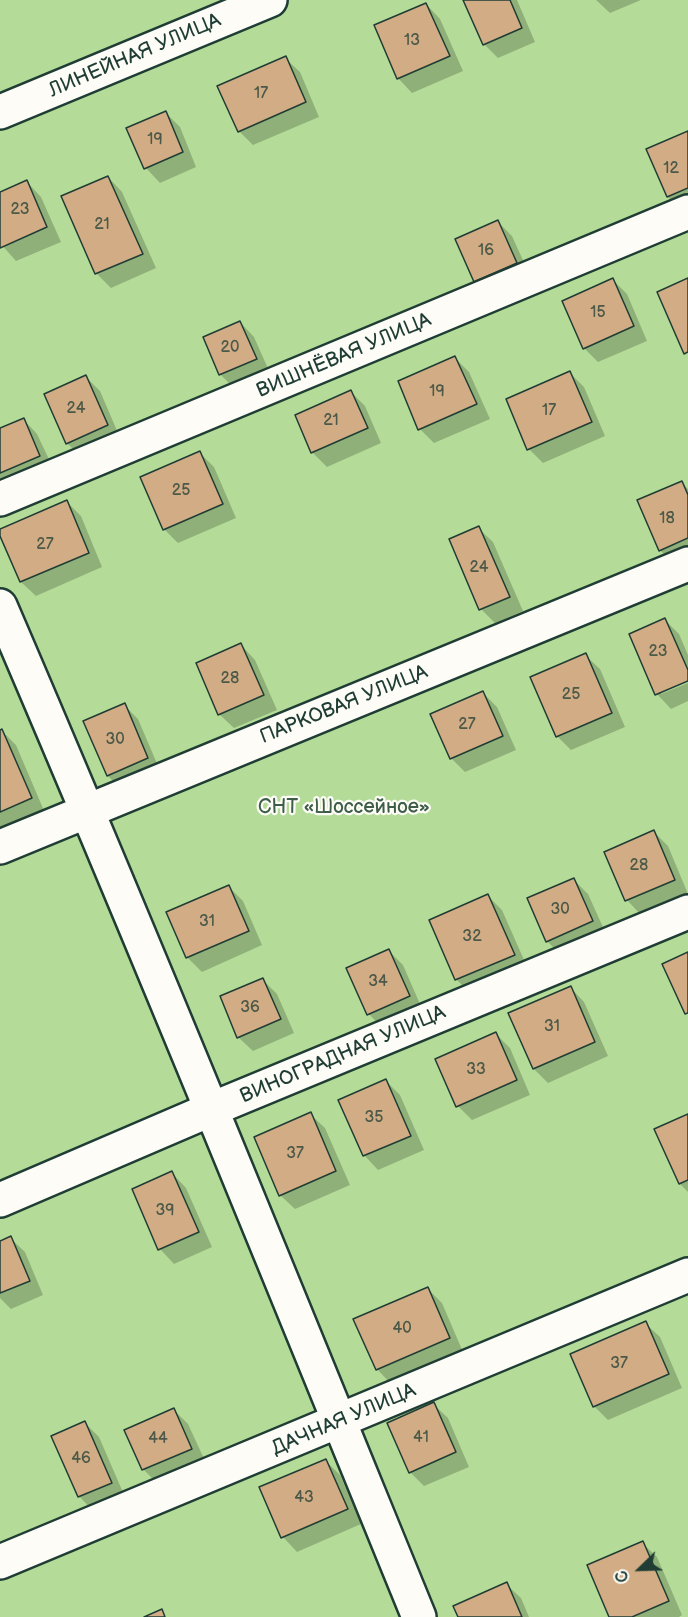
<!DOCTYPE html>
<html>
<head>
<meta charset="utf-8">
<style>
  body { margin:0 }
  #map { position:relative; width:688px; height:1617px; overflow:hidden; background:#fdfcf7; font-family:"Balsamiq Sans",sans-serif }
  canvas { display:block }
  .north { position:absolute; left:610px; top:1539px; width:60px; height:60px; -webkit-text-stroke:4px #fdfcf7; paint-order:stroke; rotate:247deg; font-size:16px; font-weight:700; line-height:24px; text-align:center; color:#1f3d34 }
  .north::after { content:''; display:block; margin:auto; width:21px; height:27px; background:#1f3d34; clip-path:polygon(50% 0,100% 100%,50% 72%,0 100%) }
</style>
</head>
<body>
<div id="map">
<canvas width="688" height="1617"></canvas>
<div class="north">С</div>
</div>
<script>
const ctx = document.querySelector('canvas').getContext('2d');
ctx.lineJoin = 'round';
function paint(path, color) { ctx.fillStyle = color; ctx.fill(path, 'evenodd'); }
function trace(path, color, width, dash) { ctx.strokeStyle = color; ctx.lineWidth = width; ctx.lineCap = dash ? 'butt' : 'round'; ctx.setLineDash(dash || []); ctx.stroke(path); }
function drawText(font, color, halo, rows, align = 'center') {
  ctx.font = font + ' "Balsamiq Sans",sans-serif'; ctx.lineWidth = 4.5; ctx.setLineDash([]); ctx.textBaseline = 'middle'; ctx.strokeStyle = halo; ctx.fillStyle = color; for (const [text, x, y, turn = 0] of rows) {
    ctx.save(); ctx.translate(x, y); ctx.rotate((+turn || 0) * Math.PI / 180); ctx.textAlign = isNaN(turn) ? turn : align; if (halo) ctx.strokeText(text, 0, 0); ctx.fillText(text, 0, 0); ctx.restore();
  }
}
paint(new Path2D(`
  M 0,0 L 688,0 L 688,1617 L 0,1617 Z`), '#b4dc98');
paint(new Path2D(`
  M 465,0 L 517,0 L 535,42 L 498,58 L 484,44 Z
  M 596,0 L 641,0 L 610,13 Z
  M 426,4 L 440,19 L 463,71 L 412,93 L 398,78 Z
  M 285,58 L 300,72 L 319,117 L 253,145 L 239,131 Z
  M 165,112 L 180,127 L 196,167 L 160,183 L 146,168 Z
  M 688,133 L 688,208 L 682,211 L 668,197 Z
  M 108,177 L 122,192 L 156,268 L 111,288 L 97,274 L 63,197 Z
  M 27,182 L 41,197 L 61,242 L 16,261 L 0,243 L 0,194 Z
  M 498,222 L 512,236 L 531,278 L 490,295 L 475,281 Z
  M 613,280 L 627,294 L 647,341 L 598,362 L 584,348 Z
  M 240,322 L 254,337 L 270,373 L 235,389 L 221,375 L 205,338 Z
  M 455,358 L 469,372 L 490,419 L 434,443 L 420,429 Z
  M 570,373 L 584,387 L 605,436 L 543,463 L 529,449 Z
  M 86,377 L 100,391 L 121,440 L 81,457 L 67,443 Z
  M 351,392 L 365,406 L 381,443 L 327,467 L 312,452 Z
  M 23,419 L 37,434 L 54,470 L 9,490 L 0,481 L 0,429 Z
  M 200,453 L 214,467 L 236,518 L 178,543 L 164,529 Z
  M 681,482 L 688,489 L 688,558 L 674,564 L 660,550 Z
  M 67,502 L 81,516 L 102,567 L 36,596 L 21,582 L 0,531 Z
  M 478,528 L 493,542 L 523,611 L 495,623 L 481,609 Z
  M 665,620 L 679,634 L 688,655 L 688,679 L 661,691 L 661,694 L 688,683 L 688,701 L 671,709 L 657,694 L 631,635 Z
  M 241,645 L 255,660 L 277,710 L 234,728 L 219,714 Z
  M 585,655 L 600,669 L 625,727 L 571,750 L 557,736 Z
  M 483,693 L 497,707 L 516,750 L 465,772 L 451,758 Z
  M 124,705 L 138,719 L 161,773 L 122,790 L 108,776 L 85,722 Z
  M 2,731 L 16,745 L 45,813 L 0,830 L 0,732 Z
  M 654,832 L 668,846 L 688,894 L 641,915 L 627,900 Z
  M 574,880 L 588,894 L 607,936 L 561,955 L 547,941 Z
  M 229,887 L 243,901 L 262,945 L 202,972 L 187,957 Z
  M 488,896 L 502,910 L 528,969 L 471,994 L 456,979 L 431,921 Z
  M 389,951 L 403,965 L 423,1011 L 383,1029 L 369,1014 Z
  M 262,979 L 277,994 L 294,1033 L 253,1051 L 238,1037 Z
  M 570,987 L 584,1002 L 608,1056 L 548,1083 L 534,1069 L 510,1014 Z
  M 496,1034 L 510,1048 L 530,1095 L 472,1120 L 458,1106 Z
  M 386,1081 L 400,1095 L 424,1150 L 378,1170 L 364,1155 Z
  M 310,1114 L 325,1128 L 350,1185 L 295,1209 L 280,1195 Z
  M 688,1116 L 688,1192 L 680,1184 Z
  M 172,1173 L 186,1188 L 212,1247 L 174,1264 L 160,1249 Z
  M 10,1238 L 25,1252 L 43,1295 L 11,1309 L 0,1298 L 0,1242 Z
  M 428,1289 L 442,1303 L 463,1352 L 391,1384 L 377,1369 Z
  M 645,1323 L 660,1337 L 682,1388 L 608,1420 L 594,1406 Z
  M 433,1404 L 448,1418 L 469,1467 L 424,1486 L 410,1472 Z
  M 174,1410 L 188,1424 L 206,1463 L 158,1484 L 143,1469 L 126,1430 Z
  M 85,1423 L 99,1437 L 125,1497 L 93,1511 L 79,1496 Z
  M 325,1460 L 340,1475 L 361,1524 L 297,1552 L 283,1537 L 261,1488 Z
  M 642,1543 L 657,1557 L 682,1615 L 679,1617 L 611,1617 Z
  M 506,1584 L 521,1598 L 529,1617 L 460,1617 Z`), '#0003');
const building = new Path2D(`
  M 463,0 L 510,0 L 522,28 L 483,45 Z
  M 426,3 L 450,56 L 397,79 L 374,25 Z
  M 286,56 L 306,102 L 238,132 L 217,86 Z
  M 166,111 L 183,152 L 144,169 L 126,128 Z
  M 688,131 L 688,188 L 667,197 L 646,149 Z
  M 108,176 L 143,254 L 95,274 L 61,196 Z
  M 27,180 L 47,227 L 0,248 L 0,192 Z
  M 498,220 L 517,263 L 474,282 L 455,239 Z
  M 613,278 L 634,326 L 583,349 L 562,301 Z
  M 688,278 L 688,352 L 684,354 L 657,292 Z
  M 240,321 L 257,359 L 219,375 L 203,337 Z
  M 455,356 L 477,404 L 418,430 L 398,381 Z
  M 570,371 L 592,422 L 527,450 L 506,399 Z
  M 86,375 L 108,425 L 66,444 L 44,394 Z
  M 351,390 L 368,428 L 311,453 L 295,415 Z
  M 24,418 L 40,456 L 0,473 L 0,428 Z
  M 200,451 L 223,504 L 163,530 L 140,477 Z
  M 682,481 L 688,495 L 688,538 L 659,551 L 637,500 Z
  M 67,500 L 89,553 L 20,582 L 0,536 L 0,529 Z
  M 479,526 L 510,597 L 479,610 L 449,539 Z
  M 665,618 L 688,670 L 688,681 L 655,695 L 629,634 Z
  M 241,643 L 264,695 L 218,715 L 196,663 Z
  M 586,653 L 612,713 L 556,737 L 530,677 Z
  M 483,691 L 503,736 L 450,759 L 430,714 Z
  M 125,703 L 148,758 L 107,776 L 83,721 Z
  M 2,729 L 32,798 L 0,812 L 0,730 Z
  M 654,830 L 675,880 L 625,901 L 604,852 Z
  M 574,878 L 593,921 L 546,942 L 527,898 Z
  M 229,885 L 249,931 L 186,958 L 166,912 Z
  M 488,894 L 515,955 L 455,980 L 429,920 Z
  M 389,949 L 410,996 L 367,1015 L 346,968 Z
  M 688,952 L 688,1013 L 685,1014 L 662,964 Z
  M 263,978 L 281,1019 L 237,1038 L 220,996 Z
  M 571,986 L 595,1042 L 533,1069 L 508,1013 Z
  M 496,1032 L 517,1080 L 456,1107 L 435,1059 Z
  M 386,1079 L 411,1136 L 363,1156 L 338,1100 Z
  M 311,1112 L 336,1171 L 279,1196 L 254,1137 Z
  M 688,1114 L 688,1180 L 679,1184 L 654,1129 Z
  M 172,1171 L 199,1232 L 158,1250 L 132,1189 Z
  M 11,1236 L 30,1281 L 0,1293 L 0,1241 Z
  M 428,1287 L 450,1338 L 376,1370 L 353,1319 Z
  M 646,1321 L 669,1374 L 593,1407 L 570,1354 Z
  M 434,1402 L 456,1452 L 409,1473 L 387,1423 Z
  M 174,1408 L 192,1449 L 142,1470 L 124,1430 Z
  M 85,1421 L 112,1483 L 78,1497 L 51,1436 Z
  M 326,1459 L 348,1509 L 281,1538 L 259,1487 Z
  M 643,1541 L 669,1601 L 632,1617 L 609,1617 L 587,1565 Z
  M 507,1582 L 522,1617 L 458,1617 L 453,1606 Z
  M 162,1609 L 165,1617 L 144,1617 Z`);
paint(building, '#d2ac84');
trace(building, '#1f3d34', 1.5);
const street = new Path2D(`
  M 0,112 L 270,0
  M 0,499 L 688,212
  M 0,606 C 144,941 281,1279 419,1617
  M 0,847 L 688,564
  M 0,1200 L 212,1109 L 688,912
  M 0,1562 L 688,1275`);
trace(street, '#1f3d34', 38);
trace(street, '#fdfcf7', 33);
drawText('16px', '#4c5948', null, [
  ["13",412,41],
  ["17",261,94],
  ["19",155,140],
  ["12",671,169],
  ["23",20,210],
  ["21",102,225],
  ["16",486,251],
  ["15",598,313],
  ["20",230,348],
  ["19",437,392],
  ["24",76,409],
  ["17",549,411],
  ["21",331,421],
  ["25",181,491],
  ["18",667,519],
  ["27",45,545],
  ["24",479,568],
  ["23",658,652],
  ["28",230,679],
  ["25",571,695],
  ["27",467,725],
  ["30",115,740],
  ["28",639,866],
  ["30",560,910],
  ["31",207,922],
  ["32",472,937],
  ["34",378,982],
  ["36",250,1008],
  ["31",552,1027],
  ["33",476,1070],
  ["35",374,1118],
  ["37",295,1154],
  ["39",165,1211],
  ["40",402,1329],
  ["37",619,1364],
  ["41",421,1438],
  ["44",158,1439],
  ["46",81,1459],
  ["43",304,1498]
]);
drawText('20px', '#1f3d34', '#fdfcf7', [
  ["ЛИНЕЙНАЯ УЛИЦА",135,56,-23],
  ["ВИШНЁВАЯ УЛИЦА",344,356,-23],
  ["ПАРКОВАЯ УЛИЦА",344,705,-22],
  ["ВИНОГРАДНАЯ УЛИЦА",343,1055,-23],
  ["ДАЧНАЯ УЛИЦА",344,1420,-23]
]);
drawText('20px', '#3d5d48', '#fdfcf7', [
  ["СНТ «Шоссейное»",344,808]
]);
</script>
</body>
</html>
